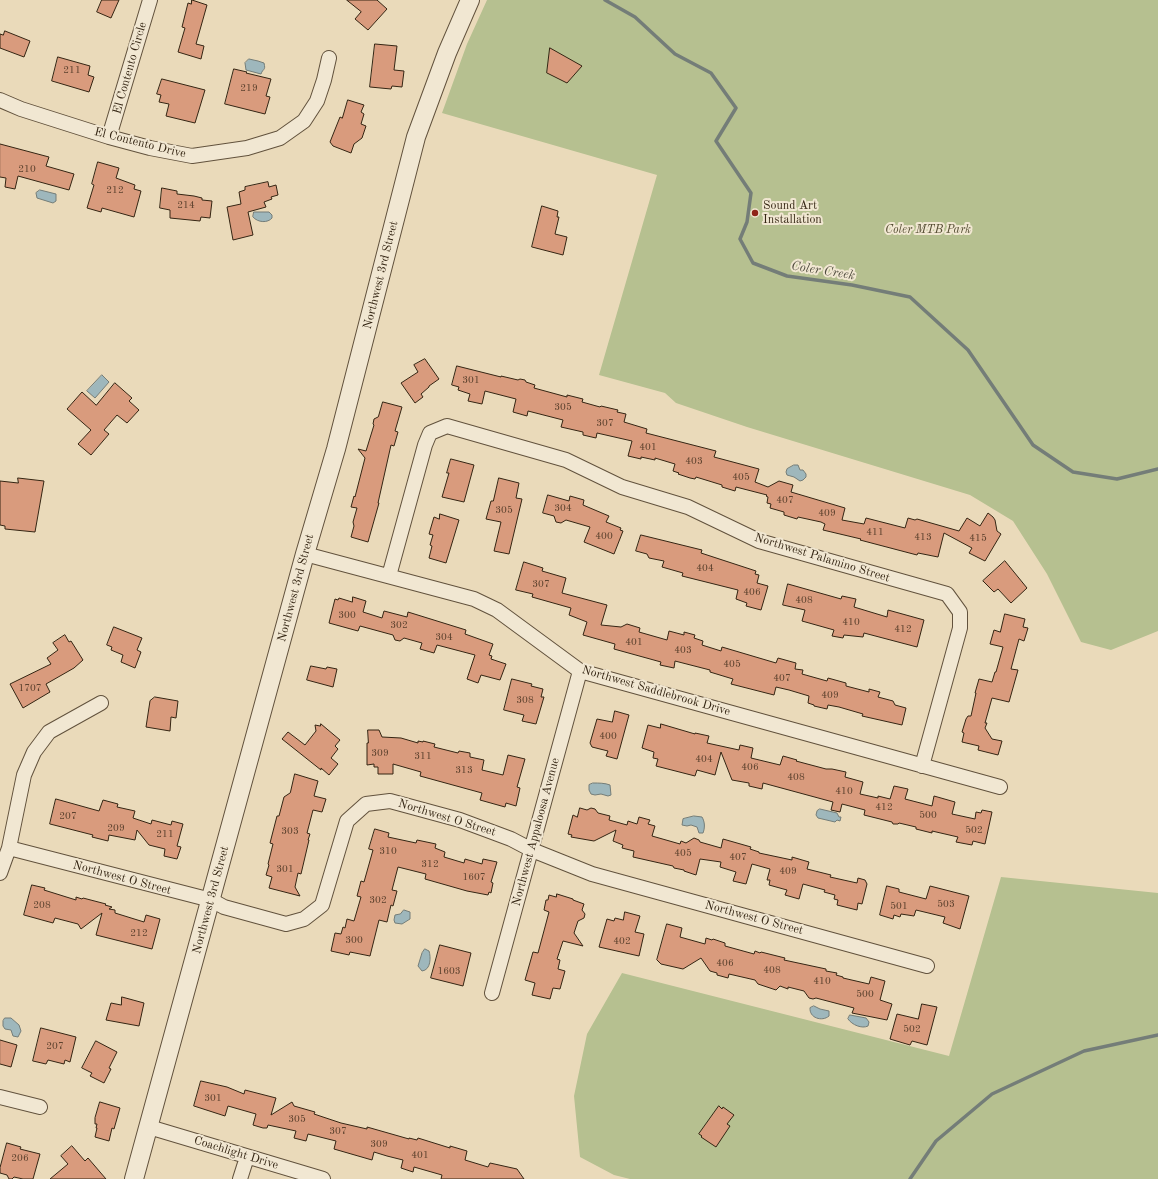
<!DOCTYPE html>
<html>
<head>
<meta charset="utf-8">
<style>
  body { margin:0 }
  canvas { display:block; background:#eadaba }
</style>
</head>
<body>
<canvas width="1158" height="1179"></canvas>
<script>
const ctx = document.querySelector('canvas').getContext('2d');
ctx.lineJoin = 'round';
function paint(path, color) { ctx.fillStyle = color; ctx.fill(path, 'evenodd'); }
function trace(path, color, width, dash) { ctx.strokeStyle = color; ctx.lineWidth = width; ctx.lineCap = dash ? 'butt' : 'round'; ctx.setLineDash(dash || []); ctx.stroke(path); }
function drawText(font, color, halo, rows, align = 'center') {
  ctx.font = font + ' "Old Standard TT",serif'; ctx.lineWidth = 4; ctx.setLineDash([]); ctx.textBaseline = 'middle'; ctx.strokeStyle = halo; ctx.fillStyle = color; for (const [text, x, y, turn = 0] of rows) {
    ctx.save(); ctx.translate(x, y); ctx.rotate((+turn || 0) * Math.PI / 180); ctx.textAlign = isNaN(turn) ? turn : align; if (halo) ctx.strokeText(text, 0, 0); ctx.fillText(text, 0, 0); ctx.restore();
  }
}
paint(new Path2D(`
  M 487,0 L 1158,0 L 1158,631 L 1111,650 L 1081,642 L 1047,574 L 1013,521 L 970,495 L 747,427 L 676,403 L 665,393 L 599,375 L 657,175 L 442,113 L 467,44 Z
  M 1001,877 L 1158,893 L 1158,1179 L 630,1179 L 614,1175 L 580,1157 L 574,1096 L 587,1034 L 622,973 L 949,1056 Z`), '#b6c090');
const water = new Path2D(`
  M 249,59 L 258,61 L 264,63 C 266,71 263,68 261,74 L 246,70 L 245,63 Z
  M 40,190 L 56,194 L 56,201 L 53,203 L 37,198 L 36,193 Z
  M 254,212 L 269,212 L 272,215 L 272,218 C 268,223 258,223 253,217 Z
  M 102,375 L 109,382 L 95,398 L 87,391 Z
  M 794,465 L 798,465 L 800,470 L 803,470 L 806,474 L 806,477 L 803,480 L 800,481 L 794,477 L 787,475 L 786,472 L 787,469 Z
  M 593,783 C 599,783 605,783 610,785 L 611,795 L 608,796 L 601,794 L 595,795 L 591,794 L 589,790 L 589,785 Z
  M 820,809 L 837,813 L 839,817 L 841,817 L 840,821 L 837,820 L 835,822 L 818,818 L 816,815 L 817,811 Z
  M 694,816 L 702,817 C 705,822 705,828 703,833 L 699,833 L 697,827 L 691,825 L 687,826 L 682,825 L 683,819 Z
  M 404,910 L 410,912 L 410,919 L 402,924 L 395,923 L 394,920 L 395,915 L 400,914 Z
  M 425,949 L 429,951 C 431,957 431,970 422,971 L 418,966 L 422,953 Z
  M 814,1006 L 820,1009 L 829,1011 L 829,1016 C 822,1022 809,1018 810,1008 Z
  M 850,1015 L 866,1018 L 869,1022 L 868,1026 C 862,1029 852,1025 848,1019 Z
  M 5,1018 L 11,1018 L 19,1025 L 21,1031 L 18,1037 L 13,1036 L 11,1030 L 5,1029 L 3,1026 L 3,1021 Z`);
paint(water, '#9eb7bc');
trace(water, '#747d78', 1);
trace(new Path2D(`
  M 605,0 L 635,17 L 675,54 L 711,73 L 736,108 L 716,141 L 751,193 L 747,222 L 740,239 L 753,263 L 787,276 L 852,285 L 910,297 L 968,350 L 1033,445 L 1073,472 L 1117,479 L 1158,469
  M 910,1179 L 936,1141 L 992,1094 L 1084,1051 L 1158,1035`), '#747d78', 3.5);
const building = new Path2D(`
  M 102,0 L 119,0 L 111,18 L 97,12 Z
  M 192,0 L 207,5 L 196,44 L 204,46 L 201,59 L 178,52 L 185,28 L 182,27 L 188,3 L 191,4 Z
  M 347,0 L 377,0 L 387,9 L 368,30 L 355,19 L 361,12 Z
  M 5,31 L 30,41 L 24,57 L 0,48 L 0,34 L 3,35 Z
  M 375,44 L 397,46 L 394,70 L 404,71 L 402,87 L 392,86 L 391,89 L 370,87 Z
  M 550,48 L 582,66 L 567,83 L 547,73 Z
  M 58,57 L 90,66 L 88,75 L 94,77 L 89,92 L 52,81 Z
  M 234,69 L 247,72 L 246,73 L 271,79 L 266,96 L 270,97 L 265,114 L 225,104 Z
  M 162,79 L 205,90 L 195,123 L 166,116 L 169,104 L 159,102 L 161,95 L 157,94 Z
  M 348,100 L 364,105 L 361,112 L 364,114 L 361,124 L 366,126 L 362,138 L 354,144 L 351,153 L 333,146 L 330,142 L 340,117 L 342,118 Z
  M 0,144 L 49,157 L 46,166 L 74,174 L 69,190 L 18,176 L 15,189 L 5,187 L 6,178 L 0,177 Z
  M 98,162 L 119,168 L 116,178 L 135,185 L 134,189 L 141,191 L 134,217 L 102,208 L 101,212 L 87,208 L 94,185 L 92,184 Z
  M 268,182 L 269,187 L 276,185 L 278,195 L 271,197 L 272,199 L 264,202 L 266,207 L 248,212 L 253,235 L 233,240 L 227,207 L 241,204 L 239,192 L 245,190 L 245,187 Z
  M 162,188 L 177,191 L 177,194 L 194,196 L 202,198 L 202,200 L 212,201 L 210,218 L 201,217 L 200,221 L 170,218 L 170,210 L 160,208 Z
  M 542,206 L 558,211 L 557,217 L 559,217 L 555,234 L 567,237 L 563,255 L 532,247 Z
  M 425,359 L 439,379 L 429,386 L 429,387 L 421,394 L 423,397 L 415,403 L 401,383 L 418,372 L 414,365 Z
  M 457,366 L 501,377 L 501,376 L 518,380 L 520,379 L 525,380 L 526,382 L 535,385 L 534,388 L 567,397 L 567,395 L 583,399 L 582,402 L 600,407 L 601,406 L 618,410 L 617,412 L 626,414 L 624,422 L 647,429 L 646,433 L 716,451 L 714,457 L 759,469 L 755,482 L 768,487 L 779,481 L 793,485 L 791,492 L 845,508 L 842,520 L 864,524 L 866,518 L 905,528 L 908,518 L 915,520 L 917,519 L 959,531 L 967,518 L 980,526 L 988,513 L 993,517 L 995,520 L 997,531 L 1001,534 L 985,561 L 969,553 L 972,548 L 944,533 L 938,557 L 918,553 L 917,555 L 860,540 L 861,539 L 823,530 L 825,524 L 821,522 L 798,517 L 797,519 L 784,515 L 784,512 L 770,508 L 771,504 L 767,503 L 768,497 L 766,496 L 767,495 L 736,487 L 735,491 L 722,487 L 722,485 L 696,477 L 695,479 L 690,478 L 678,474 L 679,473 L 673,471 L 675,464 L 655,458 L 655,460 L 641,457 L 641,459 L 628,456 L 632,441 L 597,433 L 596,438 L 583,435 L 583,432 L 561,427 L 563,420 L 528,411 L 527,416 L 513,412 L 516,399 L 485,391 L 482,404 L 468,401 L 470,394 L 458,390 L 459,387 L 452,385 Z
  M 115,383 L 132,398 L 129,401 L 139,410 L 127,423 L 117,415 L 104,430 L 109,434 L 91,455 L 78,444 L 91,430 L 67,409 L 82,392 L 96,405 Z
  M 383,402 L 402,407 L 395,431 L 398,432 L 394,446 L 391,445 L 378,503 L 379,503 L 368,542 L 351,537 L 354,526 L 353,522 L 357,508 L 351,507 L 354,496 L 355,497 L 365,458 L 358,449 L 366,451 L 374,425 L 373,424 L 374,419 L 378,417 Z
  M 451,459 L 474,465 L 464,502 L 442,497 L 449,473 L 447,473 Z
  M 18,478 L 44,481 L 35,532 L 5,529 L 5,526 L 0,525 L 0,481 L 18,483 Z
  M 499,478 L 519,483 L 516,498 L 522,499 L 509,554 L 494,551 L 501,522 L 486,519 L 491,501 L 493,501 Z
  M 548,495 L 569,501 L 570,496 L 584,500 L 583,505 L 609,516 L 606,522 L 621,528 L 620,530 L 623,531 L 614,554 L 584,542 L 590,527 L 566,520 L 561,523 L 556,522 L 554,516 L 543,513 Z
  M 440,514 L 459,520 L 446,563 L 429,558 L 432,546 L 430,545 L 433,535 L 429,534 L 434,517 L 439,519 Z
  M 641,535 L 702,550 L 701,553 L 756,571 L 755,574 L 759,575 L 757,583 L 768,586 L 761,610 L 746,606 L 747,603 L 736,599 L 738,590 L 682,576 L 683,573 L 662,567 L 664,561 L 649,558 L 647,554 L 636,551 Z
  M 1005,561 L 1027,588 L 1011,603 L 998,589 L 994,592 L 983,581 Z
  M 524,562 L 543,568 L 542,571 L 566,578 L 562,593 L 607,605 L 601,625 L 621,627 L 627,624 L 640,628 L 639,632 L 667,640 L 669,631 L 684,635 L 684,632 L 695,635 L 694,638 L 703,641 L 702,645 L 721,651 L 722,647 L 776,663 L 778,658 L 796,663 L 795,669 L 803,670 L 802,674 L 827,681 L 828,678 L 846,683 L 846,686 L 869,692 L 869,689 L 880,692 L 878,697 L 893,701 L 895,705 L 906,708 L 902,725 L 862,716 L 863,714 L 839,707 L 828,705 L 827,709 L 814,706 L 814,705 L 808,703 L 809,696 L 789,690 L 776,687 L 774,695 L 731,684 L 733,679 L 710,672 L 710,670 L 675,661 L 674,668 L 660,665 L 661,662 L 614,649 L 615,644 L 583,635 L 587,622 L 569,615 L 571,608 L 532,597 L 533,594 L 516,590 Z
  M 788,584 L 841,599 L 842,596 L 856,599 L 854,607 L 887,617 L 888,610 L 924,620 L 917,647 L 864,633 L 863,637 L 844,635 L 843,638 L 832,636 L 834,630 L 802,621 L 805,610 L 783,605 Z
  M 353,597 L 366,601 L 363,612 L 382,618 L 384,611 L 407,617 L 408,612 L 466,630 L 465,634 L 493,644 L 489,655 L 492,656 L 491,659 L 506,664 L 500,680 L 481,675 L 478,683 L 467,679 L 475,655 L 437,645 L 434,653 L 420,649 L 422,643 L 404,638 L 400,641 L 395,640 L 393,635 L 360,626 L 358,631 L 329,623 L 335,599 L 338,600 L 339,598 L 352,602 Z
  M 1005,614 L 1025,619 L 1023,627 L 1028,628 L 1024,641 L 1019,639 L 1011,669 L 1018,670 L 1009,702 L 992,698 L 985,723 L 987,723 L 985,728 L 992,739 L 1002,741 L 998,755 L 978,750 L 979,746 L 962,742 L 964,733 L 962,732 L 966,719 L 968,716 L 971,716 L 976,693 L 975,693 L 979,679 L 992,682 L 995,672 L 996,672 L 1003,647 L 990,644 L 994,630 L 1000,632 Z
  M 114,627 L 142,638 L 137,650 L 141,652 L 135,668 L 121,662 L 123,655 L 111,650 L 112,647 L 107,645 Z
  M 65,635 L 69,642 L 71,641 L 83,660 L 74,668 L 46,684 L 50,692 L 23,708 L 10,684 L 51,664 L 47,658 L 58,650 L 53,643 Z
  M 311,666 L 326,669 L 327,667 L 337,669 L 333,687 L 307,680 Z
  M 512,679 L 532,684 L 531,686 L 543,689 L 541,697 L 544,697 L 536,724 L 522,721 L 524,715 L 504,710 Z
  M 155,697 L 178,701 L 176,718 L 171,717 L 170,731 L 146,727 L 150,701 Z
  M 615,711 L 629,715 L 617,759 L 606,756 L 608,751 L 592,747 L 590,743 L 597,719 L 612,722 Z
  M 321,724 L 340,740 L 335,746 L 338,749 L 331,758 L 338,764 L 329,775 L 321,768 L 321,770 L 282,739 L 288,732 L 305,745 L 316,731 L 315,725 L 320,726 Z
  M 661,724 L 695,734 L 695,733 L 709,736 L 707,743 L 739,750 L 740,745 L 753,748 L 751,758 L 780,765 L 783,756 L 797,760 L 796,761 L 826,769 L 832,769 L 846,772 L 845,777 L 863,782 L 860,794 L 878,798 L 878,796 L 890,799 L 894,786 L 908,789 L 905,799 L 932,806 L 934,796 L 955,802 L 952,814 L 975,819 L 976,812 L 981,813 L 982,810 L 992,812 L 985,844 L 973,841 L 972,845 L 956,842 L 958,837 L 932,831 L 932,833 L 916,829 L 916,827 L 899,823 L 898,824 L 893,824 L 892,822 L 864,815 L 865,810 L 842,804 L 840,812 L 831,810 L 833,802 L 763,783 L 762,789 L 749,786 L 749,783 L 732,780 L 721,752 L 715,775 L 697,770 L 695,776 L 656,766 L 658,759 L 653,758 L 654,752 L 642,748 L 648,725 L 660,728 Z
  M 368,730 L 379,730 L 382,737 L 401,738 L 418,743 L 418,741 L 423,742 L 423,741 L 435,744 L 434,747 L 458,753 L 459,751 L 470,753 L 470,757 L 484,760 L 482,770 L 503,775 L 508,755 L 525,759 L 517,787 L 520,788 L 516,806 L 506,803 L 505,807 L 480,800 L 482,793 L 420,776 L 421,772 L 393,764 L 393,774 L 378,774 L 378,767 L 374,767 L 374,764 L 367,765 L 367,743 L 368,743 Z
  M 295,774 L 318,781 L 314,796 L 326,799 L 322,812 L 313,810 L 307,833 L 310,834 L 308,840 L 309,840 L 301,874 L 298,873 L 295,887 L 300,896 L 269,888 L 272,877 L 266,875 L 269,865 L 268,864 L 273,844 L 270,843 L 277,816 L 279,816 L 284,797 L 290,793 Z
  M 56,799 L 99,811 L 103,800 L 118,804 L 117,807 L 135,811 L 133,818 L 151,824 L 152,820 L 171,825 L 172,821 L 183,824 L 177,846 L 181,847 L 177,859 L 164,856 L 165,849 L 149,845 L 137,830 L 135,840 L 109,835 L 108,841 L 92,837 L 93,835 L 50,824 Z
  M 580,808 L 587,810 L 591,808 L 595,809 L 598,813 L 610,816 L 609,820 L 627,825 L 628,821 L 637,824 L 639,817 L 650,820 L 648,824 L 655,826 L 652,836 L 680,844 L 681,841 L 686,843 L 694,838 L 699,840 L 700,842 L 721,848 L 723,839 L 751,847 L 750,849 L 759,852 L 759,853 L 792,860 L 792,857 L 809,862 L 807,869 L 831,875 L 830,877 L 857,883 L 858,878 L 865,880 L 867,884 L 862,904 L 858,903 L 857,910 L 837,905 L 838,900 L 834,899 L 835,895 L 824,892 L 825,890 L 803,884 L 799,899 L 785,895 L 787,890 L 769,885 L 770,880 L 767,880 L 770,869 L 752,864 L 746,884 L 733,881 L 736,872 L 720,867 L 721,862 L 700,859 L 696,875 L 684,871 L 684,870 L 674,868 L 673,866 L 633,857 L 634,851 L 622,848 L 623,845 L 613,841 L 616,830 L 594,841 L 571,837 L 572,835 L 568,834 L 573,815 L 577,817 Z
  M 375,829 L 389,833 L 388,837 L 416,843 L 417,840 L 436,844 L 435,848 L 445,852 L 444,857 L 464,863 L 465,859 L 482,864 L 483,859 L 497,862 L 491,882 L 493,883 L 491,893 L 489,892 L 488,895 L 467,891 L 425,879 L 426,874 L 398,867 L 392,890 L 397,891 L 393,906 L 391,905 L 387,922 L 379,920 L 370,956 L 350,952 L 349,955 L 331,951 L 335,933 L 341,934 L 343,927 L 345,928 L 347,919 L 354,921 L 361,897 L 357,896 L 361,881 L 364,882 L 373,850 L 369,849 Z
  M 32,885 L 45,888 L 44,890 L 76,900 L 76,897 L 82,899 L 83,898 L 106,904 L 105,905 L 112,907 L 109,909 L 115,910 L 115,913 L 144,922 L 146,915 L 160,919 L 152,949 L 96,935 L 102,913 L 81,929 L 78,924 L 55,918 L 53,923 L 24,915 Z
  M 887,886 L 899,889 L 899,892 L 926,899 L 930,886 L 969,896 L 960,929 L 943,923 L 945,917 L 916,910 L 914,916 L 901,914 L 900,917 L 894,915 L 893,919 L 880,915 Z
  M 557,894 L 573,899 L 573,900 L 584,904 L 582,910 L 585,914 L 584,918 L 578,921 L 574,933 L 583,946 L 563,941 L 557,959 L 560,960 L 558,969 L 565,971 L 560,989 L 553,988 L 550,999 L 532,995 L 535,983 L 525,980 L 533,952 L 538,953 L 549,912 L 544,910 L 546,900 L 548,900 L 549,895 L 556,897 Z
  M 625,912 L 640,916 L 635,932 L 644,934 L 639,956 L 599,947 L 607,919 L 614,921 L 615,918 L 623,920 Z
  M 667,924 L 682,928 L 680,937 L 705,944 L 706,938 L 712,940 L 713,939 L 725,943 L 725,946 L 754,954 L 755,951 L 760,953 L 761,952 L 785,958 L 784,960 L 826,969 L 826,971 L 837,973 L 836,975 L 843,977 L 843,978 L 869,984 L 871,977 L 885,981 L 880,1000 L 892,1004 L 887,1020 L 852,1013 L 854,1008 L 816,998 L 813,999 L 809,998 L 804,991 L 788,987 L 788,989 L 780,986 L 776,990 L 758,984 L 755,980 L 729,974 L 728,978 L 717,975 L 717,973 L 710,971 L 701,958 L 683,969 L 661,964 L 657,960 Z
  M 440,945 L 471,953 L 463,986 L 431,978 Z
  M 122,997 L 144,1003 L 139,1026 L 106,1020 L 111,1003 L 121,1005 Z
  M 922,1004 L 937,1007 L 927,1045 L 912,1041 L 910,1045 L 890,1039 L 897,1014 L 918,1019 Z
  M 41,1028 L 76,1037 L 70,1062 L 65,1060 L 64,1064 L 48,1060 L 46,1064 L 33,1061 Z
  M 0,1040 L 17,1045 L 11,1067 L 0,1064 Z
  M 96,1041 L 117,1052 L 109,1068 L 111,1069 L 104,1083 L 90,1076 L 92,1073 L 82,1068 Z
  M 201,1081 L 227,1087 L 244,1094 L 245,1090 L 276,1098 L 271,1115 L 292,1102 L 294,1106 L 315,1112 L 314,1114 L 341,1123 L 367,1129 L 367,1127 L 409,1139 L 409,1138 L 417,1140 L 418,1138 L 450,1148 L 450,1146 L 467,1151 L 465,1160 L 488,1167 L 490,1163 L 517,1169 L 524,1179 L 441,1179 L 442,1175 L 414,1167 L 413,1172 L 401,1168 L 403,1160 L 387,1156 L 374,1152 L 372,1160 L 334,1149 L 336,1141 L 308,1134 L 306,1141 L 294,1138 L 296,1131 L 268,1125 L 267,1128 L 263,1128 L 253,1125 L 256,1114 L 228,1106 L 225,1116 L 194,1106 Z
  M 100,1102 L 120,1108 L 114,1129 L 112,1128 L 109,1141 L 95,1137 L 97,1128 L 96,1128 L 97,1124 L 95,1124 L 95,1118 Z
  M 719,1106 L 722,1109 L 723,1107 L 734,1115 L 727,1124 L 730,1126 L 716,1147 L 701,1137 L 702,1136 L 699,1134 Z
  M 7,1143 L 21,1147 L 20,1149 L 40,1154 L 33,1179 L 23,1179 L 14,1177 L 12,1179 L 9,1179 L 7,1175 L 0,1173 L 0,1168 Z
  M 72,1146 L 85,1161 L 88,1158 L 106,1179 L 50,1179 L 68,1164 L 61,1156 Z`);
paint(building, '#d99b7d');
trace(building, '#342513', 1);
const minor = new Path2D(`
  M 0,100 L 21,109 L 109,137 L 150,148 L 192,156 L 247,148 L 280,138 L 304,121 L 317,101 L 324,80 L 329,58
  M 109,137 L 150,0
  M 305,554 L 474,599 L 497,610 L 580,671 L 1000,787
  M 389,576 L 425,445 L 430,433 L 447,426 L 566,460 L 622,487 L 688,507 L 759,541 L 947,594 L 960,612 L 960,628 L 922,766
  M 9,848 L 211,900 L 224,907 L 286,924 L 304,919 L 322,905 L 347,821 L 366,804 L 390,801 L 460,820 L 511,839 L 532,850 L 592,874 L 927,966
  M 0,873 L 9,848 L 24,775 L 34,752 L 49,732 L 101,703
  M 492,993 L 580,671
  M 0,1097 L 40,1107
  M 149,1127 L 323,1179
  M 240,1179 L 247,1157`);
const tertiary = new Path2D(`
  M 134,1179 L 305,554 L 336,449 L 416,137 L 447,53 L 470,0`);
trace(minor, '#62523d', 16);
trace(tertiary, '#62523d', 20);
trace(minor, '#f1e7d2', 14);
trace(tertiary, '#f1e7d2', 18);
for (const [x, y, r, color] of [
  [755,213,4,"#8f2418"]
]) { const dot = new Path2D(); dot.arc(x, y, r, 0, 2 * Math.PI); ctx.fillStyle = color; ctx.fill(dot); trace(dot, '#f1e7d2', 1.5); }
drawText('10px', '#5d422e', null, [
  ["211",72,70],
  ["219",249,88],
  ["210",27,169],
  ["212",115,190],
  ["214",186,205],
  ["301",471,380],
  ["305",563,407],
  ["307",605,423],
  ["401",648,447],
  ["403",694,461],
  ["405",741,477],
  ["407",785,500],
  ["304",563,508],
  ["305",504,510],
  ["409",827,513],
  ["411",875,532],
  ["400",604,536],
  ["413",923,537],
  ["415",978,538],
  ["404",705,568],
  ["307",541,584],
  ["406",752,592],
  ["408",804,600],
  ["300",347,615],
  ["410",851,622],
  ["302",399,625],
  ["412",903,629],
  ["304",444,637],
  ["401",634,642],
  ["403",683,650],
  ["405",732,664],
  ["407",782,678],
  ["1707",30,688],
  ["409",830,695],
  ["308",525,700],
  ["400",608,736],
  ["309",380,753],
  ["311",423,756],
  ["404",704,759],
  ["406",750,767],
  ["313",464,770],
  ["408",796,777],
  ["410",844,791],
  ["412",884,807],
  ["500",928,815],
  ["207",68,816],
  ["209",116,828],
  ["502",974,830],
  ["303",290,831],
  ["211",165,834],
  ["310",388,851],
  ["405",683,853],
  ["407",738,857],
  ["312",430,864],
  ["301",285,869],
  ["409",788,871],
  ["1607",474,877],
  ["302",378,900],
  ["503",946,904],
  ["208",42,905],
  ["501",899,906],
  ["212",139,933],
  ["300",354,940],
  ["402",622,941],
  ["406",725,963],
  ["408",772,970],
  ["1603",449,971],
  ["410",822,981],
  ["500",865,994],
  ["502",912,1029],
  ["207",55,1046],
  ["301",213,1098],
  ["305",297,1119],
  ["307",338,1131],
  ["309",379,1144],
  ["401",420,1155],
  ["206",20,1158]
]);
drawText('12px', '#342513', '#f1e7d2', [
  ["El Contento Circle",130,68,-74],
  ["El Contento Drive",140,143,14],
  ["Northwest 3rd Street",381,275,-76],
  ["Northwest Palamino Street",822,558,17],
  ["Northwest 3rd Street",296,588,-75],
  ["Northwest Saddlebrook Drive",656,691,16],
  ["Northwest O Street",447,818,17],
  ["Northwest Appaloosa Avenue",536,832,-75],
  ["Northwest O Street",122,878,15],
  ["Northwest 3rd Street",211,900,-75],
  ["Northwest O Street",754,918,15],
  ["Coachlight Drive",236,1153,17]
]);
drawText('12px', '#342513', '#f1e7d2', [
  ["Sound Art",763,206],
  ["Installation",763,220]
], 'left');
drawText('italic 12px', '#544c32', '#f1e7d2', [
  ["Coler MTB Park",928,230]
]);
drawText('italic 13px', '#4e4a3d', '#f1e7d2', [
  ["Coler Creek",823,271,9]
]);
</script>
</body>
</html>
